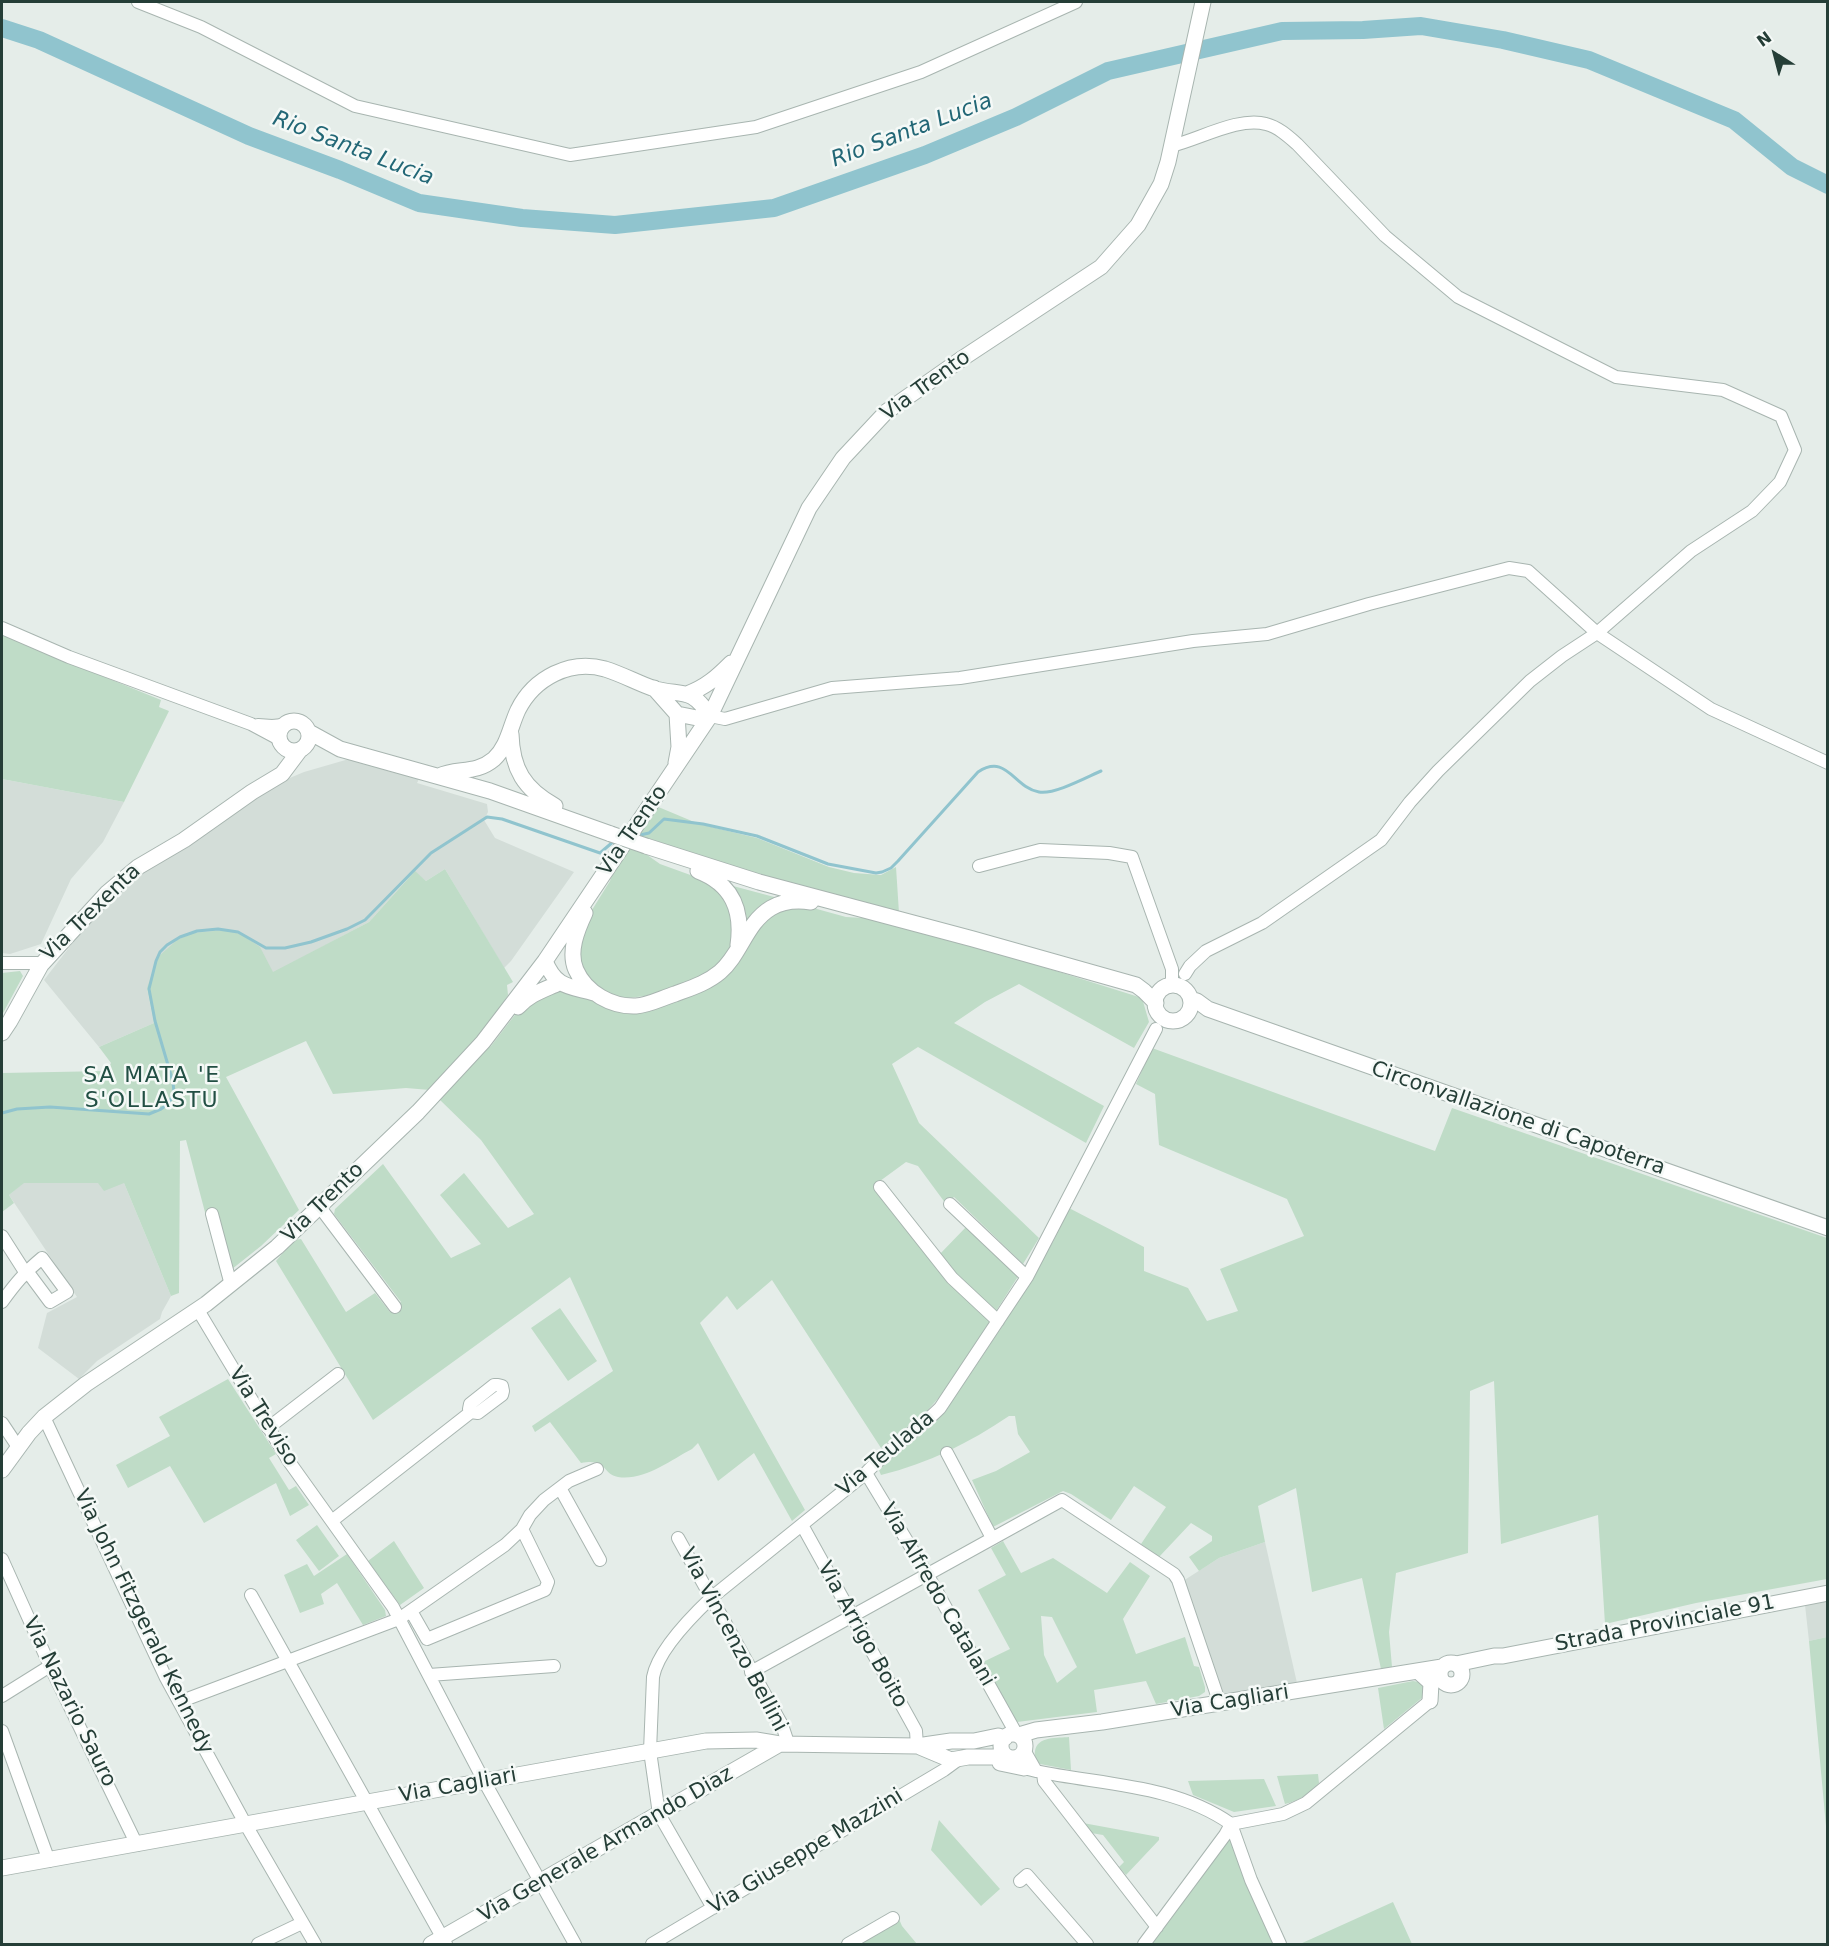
<!DOCTYPE html>
<html>
<head>
<meta charset="utf-8">
<style>
  body { margin:0 }
  #map { position:relative; width:1829px; height:1946px; overflow:hidden; background:#e5ede9; font-family:"DejaVu Sans",sans-serif }
  canvas { display:block }
  .frame { position:absolute; inset:0; border:3px solid #253e37; pointer-events:none }
  .north { position:absolute; left:1745px; top:24px; width:60px; height:60px; -webkit-text-stroke:4px #f5f9f7; paint-order:stroke; rotate:324deg; font-size:16px; font-weight:700; line-height:24px; text-align:center; color:#253e37 }
  .north::after { content:''; display:block; margin:auto; width:21px; height:27px; background:#253e37; clip-path:polygon(50% 0,100% 100%,50% 72%,0 100%) }
</style>
</head>
<body>
<div id="map">
<canvas width="1829" height="1946"></canvas>
<div class="frame"></div>
<div class="north">N</div>
</div>
<script>
const ctx = document.querySelector('canvas').getContext('2d');
ctx.lineJoin = 'round';
function paint(path, color) { ctx.fillStyle = color; ctx.fill(path, 'evenodd'); }
function trace(path, color, width, dash) { ctx.strokeStyle = color; ctx.lineWidth = width; ctx.lineCap = dash ? 'butt' : 'round'; ctx.setLineDash(dash || []); ctx.stroke(path); }
function drawText(font, color, halo, rows, align = 'center') {
  ctx.font = font + ' "DejaVu Sans",sans-serif'; ctx.lineWidth = 5; ctx.setLineDash([]); ctx.textBaseline = 'middle'; ctx.strokeStyle = halo; ctx.fillStyle = color; for (const [text, x, y, turn = 0] of rows) {
    ctx.save(); ctx.translate(x, y); ctx.rotate((+turn || 0) * Math.PI / 180); ctx.textAlign = isNaN(turn) ? turn : align; if (halo) ctx.strokeText(text, 0, 0); ctx.fillText(text, 0, 0); ctx.restore();
  }
}
paint(new Path2D(`
  M 349,759 L 420,777 L 417,783 L 487,804 L 488,812 L 484,820 L 495,838 L 574,872 L 511,961 L 504,968 L 445,869 L 426,881 L 414,872 L 369,922 L 273,973 L 147,988 L 154,1023 L 99,1047 L 44,980 L 85,927 L 140,874 L 252,799 L 285,780 L 304,772 Z
  M 2,779 L 124,802 L 103,842 L 71,879 L 41,944 L 10,954 L 2,953 Z
  M 23,1183 L 124,1183 L 171,1296 L 162,1312 L 160,1319 L 97,1361 L 79,1379 L 38,1348 L 47,1313 L 77,1297 L 9,1195 Z
  M 1265,1542 L 1297,1683 L 1224,1695 L 1183,1581 L 1219,1558 Z
  M 1827,1600 L 1827,1637 L 1809,1641 L 1805,1605 Z`), '#d3ddd8');
paint(new Path2D(`
  M 2,635 L 161,700 L 159,707 L 169,711 L 124,802 L 2,779 Z
  M 656,806 L 699,824 L 757,838 L 829,867 L 854,873 L 881,875 L 896,867 L 899,913 C 815,892 732,868 651,839 L 643,852 L 660,864 L 707,881 L 719,889 L 735,914 L 731,947 L 725,959 L 710,974 L 698,980 L 645,996 L 628,998 L 613,996 L 600,990 L 580,968 L 579,944 L 587,918 L 610,881 L 615,867 Z
  M 445,869 L 513,982 L 507,985 L 508,995 L 484,1032 L 430,1090 L 406,1088 L 333,1094 L 306,1041 L 226,1077 L 299,1210 L 261,1246 L 222,1277 L 186,1140 L 180,1141 L 179,1293 L 171,1296 L 124,1183 L 104,1191 L 98,1183 L 24,1183 L 9,1195 L 14,1203 L 2,1212 L 2,1073 L 107,1071 L 111,1063 L 99,1047 L 154,1023 L 147,988 L 158,957 L 177,940 L 193,933 L 225,930 L 241,934 L 260,947 L 273,972 L 369,922 L 415,871 L 426,881 Z
  M 733,886 L 778,898 L 747,920 C 745,907 742,897 732,888 Z
  M 806,906 L 846,917 L 864,918 L 999,953 L 1142,998 L 1149,1022 L 1134,1048 L 1019,984 L 985,1002 L 954,1023 L 1104,1106 L 1086,1143 L 918,1047 L 892,1064 L 919,1123 L 1039,1238 L 1023,1264 L 954,1197 L 946,1204 L 918,1166 L 906,1162 L 880,1181 L 991,1320 L 952,1383 L 926,1412 L 881,1448 L 772,1280 L 737,1310 L 727,1296 L 700,1323 L 805,1510 L 792,1521 L 754,1453 L 718,1481 L 698,1443 L 692,1449 C 671,1460 644,1481 618,1477 C 601,1474 609,1458 581,1463 L 550,1422 L 535,1432 L 532,1426 L 613,1371 L 570,1277 L 373,1420 L 276,1261 L 294,1240 L 301,1239 L 346,1312 L 375,1293 L 390,1312 L 401,1302 L 334,1214 L 335,1209 L 383,1164 L 451,1258 L 481,1244 L 440,1195 L 464,1173 L 508,1228 L 534,1214 L 481,1140 L 439,1099 L 485,1050 L 491,1046 L 521,1007 L 555,990 L 580,994 L 611,1008 L 711,987 L 726,977 L 736,964 L 747,941 L 774,911 Z
  M 20,971 L 23,976 L 2,1015 L 2,973 Z
  M 1152,1048 L 1435,1151 L 1452,1108 L 1827,1238 L 1827,1579 L 1696,1603 L 1605,1624 L 1598,1515 L 1501,1544 L 1494,1381 L 1470,1391 L 1468,1553 L 1396,1573 L 1389,1632 L 1392,1667 L 1381,1669 L 1362,1578 L 1312,1592 L 1296,1488 L 1258,1506 L 1265,1542 L 1219,1558 L 1199,1571 L 1189,1557 L 1212,1541 L 1212,1536 L 1191,1523 L 1159,1557 L 1141,1544 L 1166,1507 L 1134,1486 L 1111,1520 L 1071,1494 L 1063,1491 L 993,1527 L 972,1480 L 996,1471 L 1030,1452 L 1018,1434 L 1015,1416 L 1009,1416 C 969,1443 929,1463 881,1475 L 878,1468 L 930,1427 L 951,1403 L 1003,1325 L 1053,1242 L 1069,1208 L 1144,1247 L 1144,1271 L 1188,1288 L 1207,1321 L 1238,1311 L 1220,1269 L 1304,1236 L 1287,1199 L 1159,1145 L 1155,1094 L 1136,1084 Z
  M 967,1226 L 1019,1275 L 996,1311 L 957,1275 L 938,1256 Z
  M 560,1308 L 597,1361 L 568,1381 L 531,1328 Z
  M 228,1379 L 276,1454 L 269,1458 L 289,1490 L 296,1486 L 309,1505 L 290,1516 L 276,1483 L 204,1523 L 170,1466 L 128,1488 L 116,1465 L 170,1436 L 159,1417 Z
  M 317,1525 L 339,1556 L 319,1571 L 296,1540 Z
  M 394,1541 L 424,1588 L 400,1605 L 368,1561 Z
  M 1003,1541 L 1021,1573 L 1053,1558 L 1107,1593 L 1130,1562 L 1150,1576 L 1123,1619 L 1136,1654 L 1185,1637 L 1194,1666 L 1199,1667 L 1205,1687 L 1205,1692 L 1199,1696 L 1156,1704 L 1146,1681 L 1094,1690 L 1097,1712 L 1017,1722 L 983,1662 L 1010,1649 L 978,1590 L 1006,1575 L 991,1548 ZM 1041,1616 L 1052,1617 L 1077,1667 L 1057,1683 L 1044,1655 Z
  M 347,1554 L 385,1610 L 386,1616 L 363,1625 L 337,1583 L 321,1594 L 324,1604 L 300,1613 L 284,1575 L 307,1564 L 314,1576 Z
  M 1827,1637 L 1828,1637 L 1827,1837 L 1809,1641 Z
  M 1413,1681 L 1419,1682 L 1424,1687 L 1423,1697 L 1384,1729 L 1378,1688 Z
  M 1069,1737 L 1071,1770 L 1040,1764 C 1037,1760 1034,1757 1035,1751 C 1037,1736 1058,1738 1069,1737 Z
  M 1318,1774 L 1319,1783 C 1310,1794 1298,1801 1285,1804 L 1277,1776 Z
  M 1264,1779 L 1276,1806 L 1234,1812 L 1193,1795 L 1188,1781 Z
  M 939,1820 L 1000,1889 L 981,1906 L 931,1850 Z
  M 1083,1823 L 1159,1837 L 1159,1840 L 1126,1875 L 1119,1867 L 1124,1862 L 1103,1835 L 1091,1833 Z
  M 1229,1837 L 1241,1863 L 1274,1944 L 1151,1944 Z
  M 1393,1902 L 1412,1944 L 1300,1944 Z
  M 899,1919 L 902,1926 L 917,1944 L 859,1944 Z`), '#bfdcc7');
trace(new Path2D(`
  M 640,835 L 649,833 L 664,819 L 703,824 L 757,836 L 828,864 L 876,873 L 882,872 L 891,868 L 898,861 L 978,772 C 1007,753 1013,787 1039,792 C 1054,795 1087,777 1101,771
  M 2,1113 L 17,1109 L 50,1107 L 149,1114 L 161,1109 L 169,1103 L 174,1093 L 173,1082 L 155,1021 L 149,989 L 156,961 L 160,952 L 167,945 L 180,937 L 197,931 L 218,929 L 238,932 L 266,948 L 285,948 L 311,942 L 347,929 L 365,920 L 431,853 L 487,817 L 502,819 L 600,853 L 614,841`), '#90c4ce', 3);
trace(new Path2D(`
  M 2,28 L 39,40 L 249,136 L 340,170 L 419,203 L 522,218 L 615,225 L 774,208 L 925,155 L 1016,117 L 1108,71 L 1282,31 L 1363,30 L 1421,26 L 1503,40 L 1589,60 L 1734,120 L 1792,167 L 1828,185`), '#90c4ce', 18);
const minor = new Path2D(`
  M 138,2 L 201,27 L 355,106 L 570,155 L 756,127 L 921,72 L 1076,2
  M 1171,146 C 1198,140 1239,116 1266,124 C 1278,127 1288,136 1297,144 L 1385,236 L 1458,297 L 1616,377 L 1723,390 L 1781,416 L 1795,450 L 1780,482 L 1752,511 L 1691,551 L 1597,633 L 1562,656 L 1530,681 L 1438,771 L 1410,802 L 1381,840 L 1262,923 L 1206,951 L 1190,966 L 1185,974
  M 2,628 L 69,657 L 251,724 L 279,739
  M 710,716 L 725,719 L 832,688 L 960,678 L 1193,641 L 1267,634 L 1369,604 L 1509,568 L 1528,571 L 1597,633 L 1711,709 L 1828,763
  M 258,725 L 272,726 L 283,725
  M 979,866 L 1040,850 L 1109,853 L 1132,857 L 1172,969 L 1172,986
  M 2,963 L 37,963 L 41,965
  M 880,1187 L 952,1278 L 998,1321
  M 950,1204 L 1027,1277
  M 319,1206 L 395,1307
  M 212,1214 L 231,1285
  M 2,1236 L 25,1272
  M 2,1302 C 15,1284 24,1273 42,1258 L 67,1292 L 50,1302 L 27,1271
  M 198,1310 L 288,1460 L 393,1607 L 484,1781 L 575,1944
  M 494,1385 L 498,1385 L 502,1386 L 503,1391 L 502,1395 L 478,1413 L 471,1412 L 469,1409 L 470,1404 Z
  M 44,1417 L 166,1678 L 246,1825 L 315,1944
  M 2,1423 L 18,1447
  M 268,1428 L 338,1374
  M 947,1453 L 992,1538
  M 866,1473 L 927,1574 L 1017,1735
  M 560,1488 L 600,1560
  M 333,1520 L 471,1412
  M 802,1525 L 916,1731 L 917,1746
  M 678,1538 L 782,1725 L 788,1743
  M 2,1559 L 50,1666 L 137,1845
  M 251,1595 L 446,1944
  M 411,1611 L 427,1639 L 545,1590 L 548,1582 L 522,1529
  M 751,1672 L 1062,1500 L 1174,1574 L 1178,1580 L 1220,1704
  M 429,1675 L 554,1666
  M 2,1696 L 50,1666
  M 179,1702 L 399,1619 L 505,1545 L 522,1529 L 530,1515 L 544,1500 L 569,1481 L 597,1469
  M 2,1731 L 49,1861
  M 1024,1750 L 1036,1771
  M 1018,1763 L 1024,1768 L 1036,1771 C 1102,1785 1174,1784 1231,1824
  M 1043,1773 L 1044,1781 L 1157,1927
  M 1231,1824 L 1283,1814 L 1306,1803 L 1430,1701
  M 1231,1824 L 1251,1880 L 1280,1944
  M 1020,1881 L 1027,1875 L 1087,1944
  M 713,1908 L 659,1814 L 650,1751 L 653,1677 C 658,1650 691,1617 711,1598 L 866,1473 C 888,1449 917,1431 940,1408 L 1027,1277 L 1156,1029
  M 258,1944 L 302,1923
  M 652,1944 L 944,1770 L 959,1759
  M 848,1944 L 893,1918
  M 1144,1944 L 1225,1835 L 1231,1824`);
const tertiary = new Path2D(`
  M 654,688 L 677,714 L 679,747 L 676,763
  M 687,694 C 706,687 717,677 731,663
  M 677,714 L 697,718 L 710,716
  M279 736a15 15 0 1 1 30 0a15 15 0 1 1-30 0Z
  M 309,732 L 340,749 L 490,791 L 611,834
  M 511,734 C 512,769 524,789 555,806
  M 439,776 C 457,767 475,775 494,759 C 508,746 510,727 518,710 C 534,678 570,659 605,669 C 621,674 636,682 652,688 C 681,697 690,685 710,716
  M 646,846 L 759,882 L 973,939 L 1136,985 L 1144,991 L 1156,1003
  M 698,871 C 732,884 743,910 738,945
  M 585,913 C 577,930 568,952 576,970 C 586,993 612,1007 636,1006 C 649,1005 662,998 675,994 C 691,988 707,983 720,972 C 741,954 746,923 771,908 C 783,901 798,900 811,902
  M 545,961 C 556,988 569,986 594,993
  M1155 1003a18 18 0 1 1 36 0a18 18 0 1 1-36 0Z
  M 1191,999 L 1197,1001 L 1208,1009 L 1828,1228
  M 518,1007 C 529,994 544,990 559,983
  M 2,1033 L 10,1021 L 41,965 L 107,893 L 138,867 L 184,840 L 252,792 L 282,774 L 300,750
  M 2,1470 L 29,1433 L 44,1417 L 86,1384 L 206,1304 L 277,1247 L 418,1112 L 483,1042 L 545,961 L 710,716 L 809,508 L 843,458 L 886,412 L 963,358 L 1101,267 L 1138,225 L 1161,184 L 1168,162 L 1203,2
  M1440 1674a11 11 0 1 1 22 0a11 11 0 1 1-22 0Z
  M 1456,1664 L 1494,1656 L 1503,1656 L 1828,1593
  M 1421,1674 L 1431,1683 L 1430,1701
  M1001 1746a12 12 0 1 1 24 0a12 12 0 1 1-24 0Z
  M 1019,1735 L 1036,1730 L 1102,1722 L 1442,1667
  M 920,1747 L 951,1760 L 968,1757 L 1008,1757
  M 1000,1763 L 1024,1768
  M 2,1868 L 706,1741 L 756,1740 L 780,1744 L 917,1746 L 951,1741 L 974,1741 L 998,1736 L 1005,1738
  M 431,1944 L 780,1744`);
trace(minor, '#a8b5b0', 14);
trace(tertiary, '#a8b5b0', 17);
trace(minor, '#fff', 12);
trace(tertiary, '#fff', 15);
const tertiaryBridge = new Path2D(`
  M 611,834 L 646,846`);
trace(tertiaryBridge, '#a8b5b0', 17, []);
trace(tertiaryBridge, '#fff', 15);
drawText('21px', '#253e37', '#f5f9f7', [
  ["Via Trento",926,386,-36],
  ["Via Trento",633,831,-55],
  ["Via Trexenta",91,913,-44],
  ["Circonvallazione di Capoterra",1518,1119,19],
  ["Via Trento",323,1203,-44],
  ["Via Treviso",263,1417,58],
  ["Via Teulada",886,1454,-40],
  ["Via Alfredo Catalani",937,1595,60],
  ["Via John Fitzgerald Kennedy",143,1622,64],
  ["Strada Provinciale 91",1665,1624,-11],
  ["Via Arrigo Boito",862,1635,61],
  ["Via Vincenzo Bellini",733,1640,62],
  ["Via Nazario Sauro",69,1702,64],
  ["Via Cagliari",1230,1702,-9],
  ["Via Cagliari",458,1786,-10],
  ["Via Generale Armando Diaz",606,1845,-30],
  ["Via Giuseppe Mazzini",806,1852,-31]
]);
drawText('italic 22px', '#226776', '#f5f9f7', [
  ["Rio Santa Lucia",912,131,-21],
  ["Rio Santa Lucia",353,149,21]
]);
ctx.letterSpacing = '1.5px';
drawText('22px', '#224f44', '#f5f9f7', [
  ["SA MATA 'E",152,1076],
  ["S'OLLASTU",152,1101]
]);
ctx.letterSpacing = '0px';
</script>
</body>
</html>
